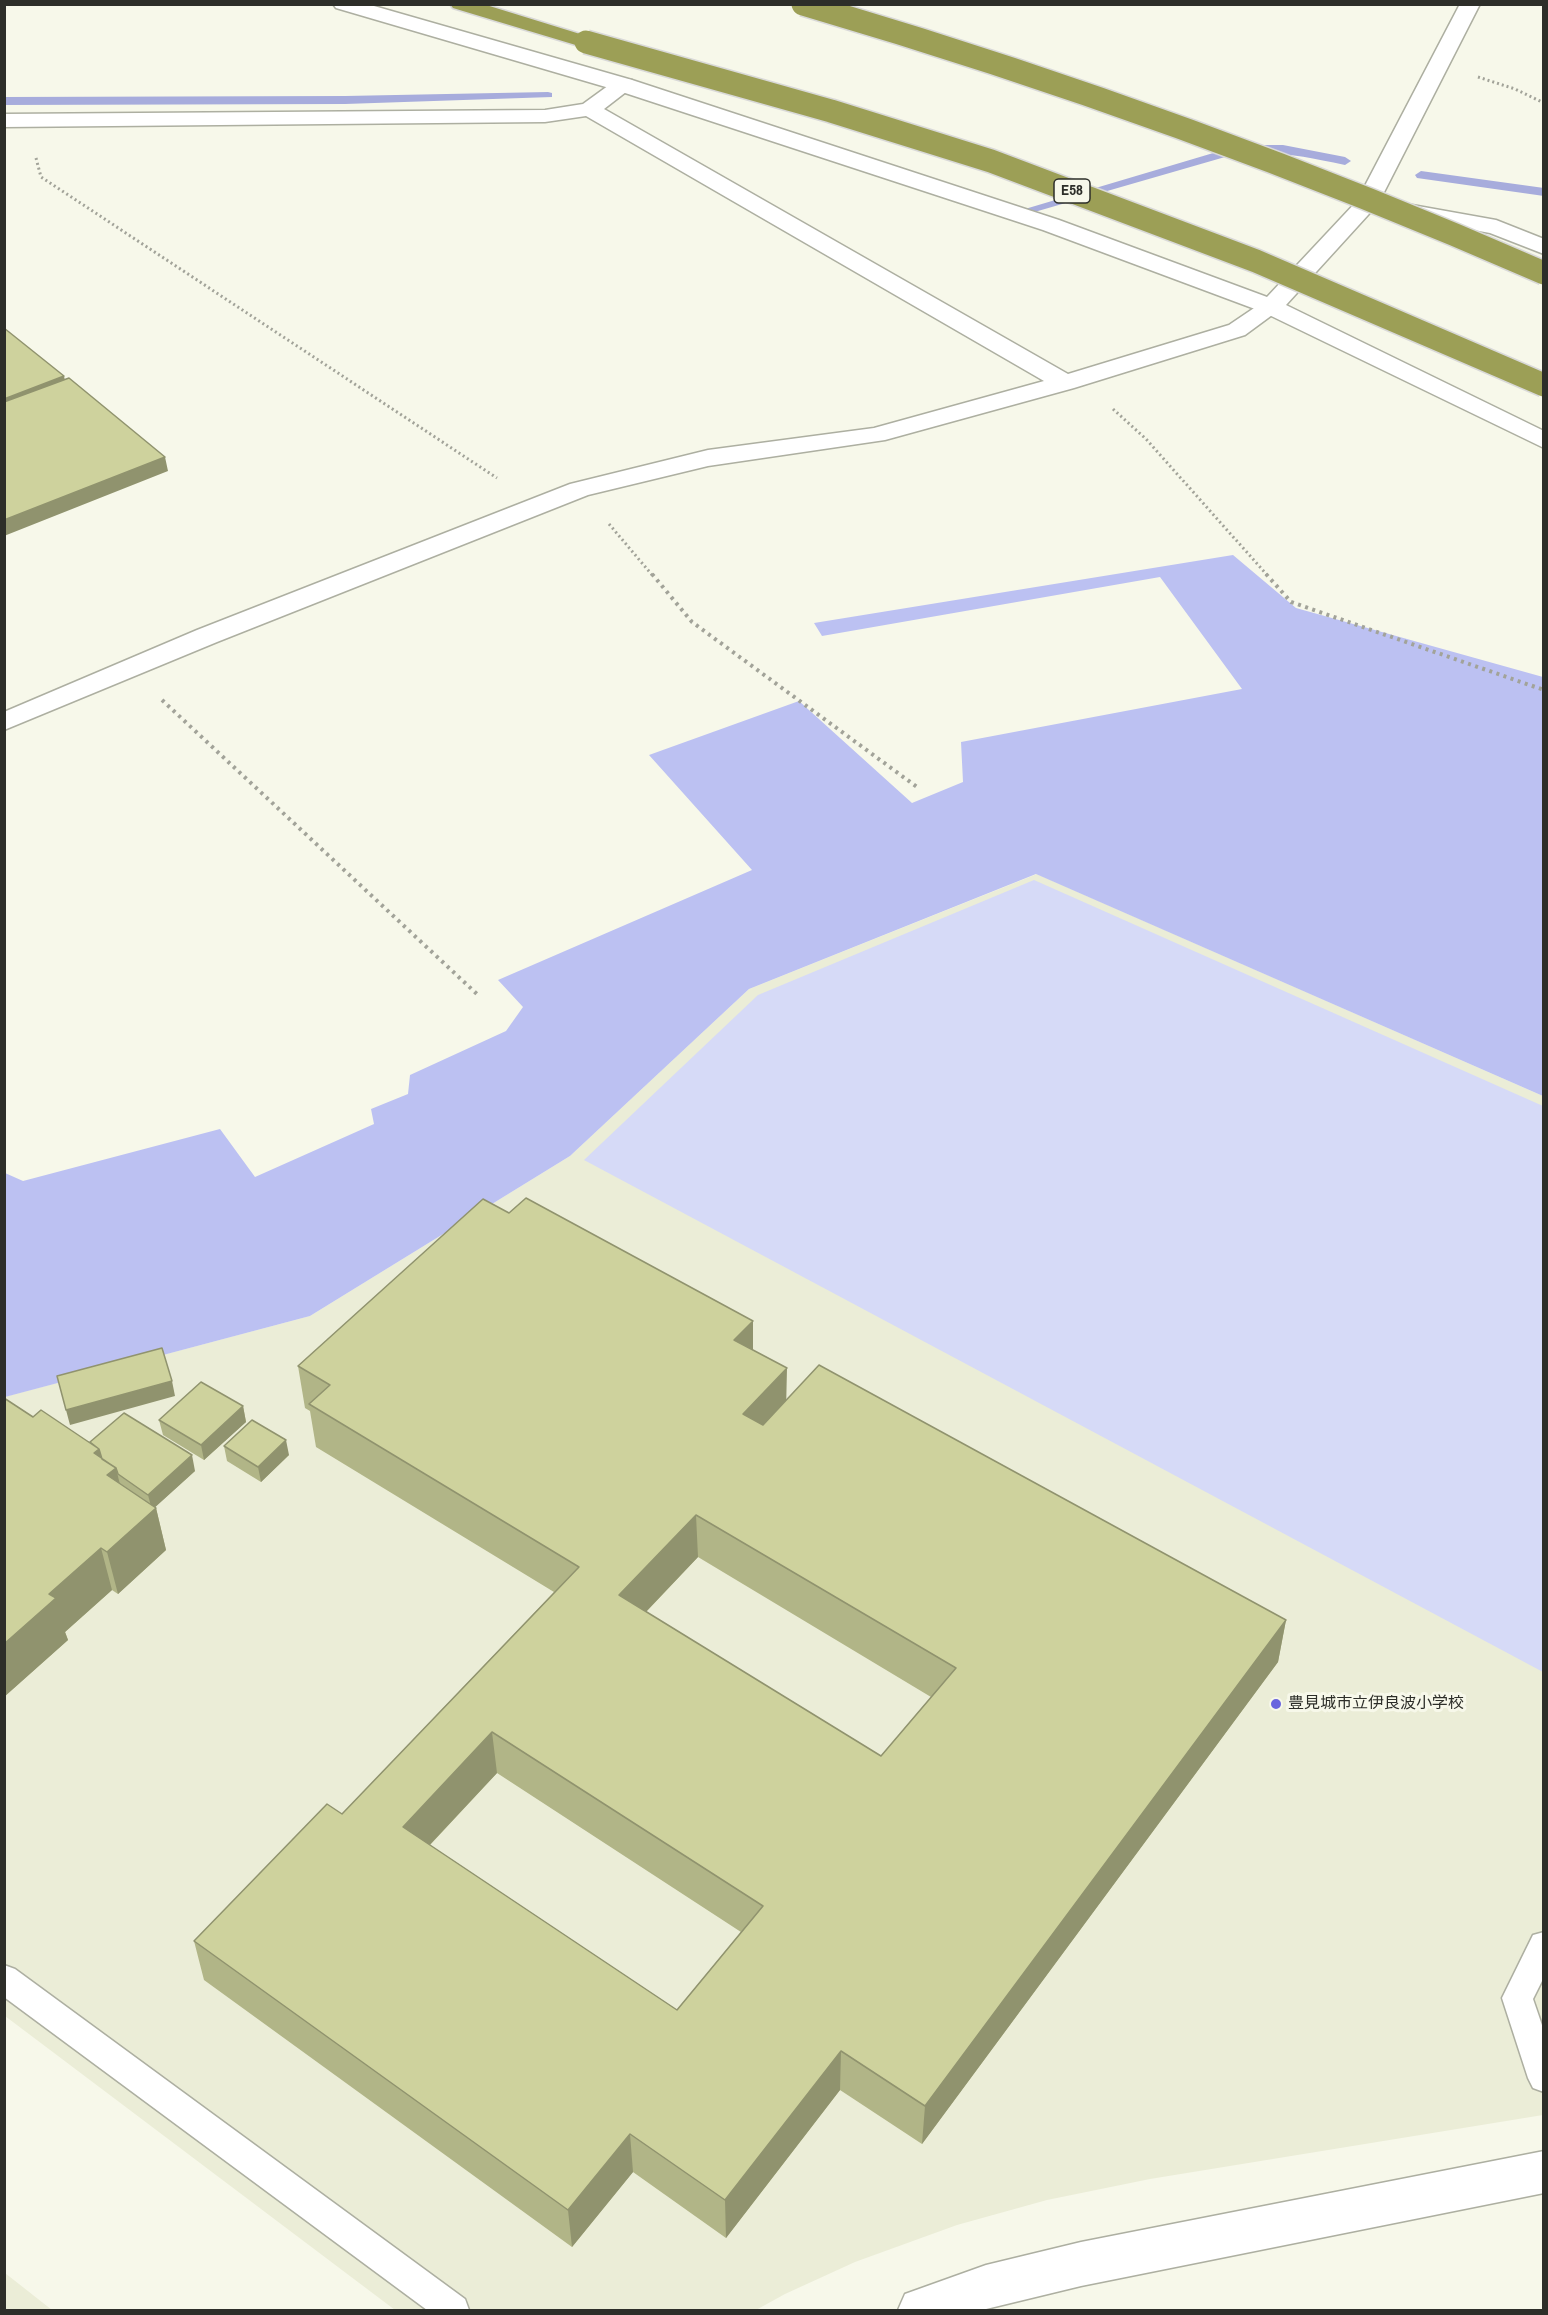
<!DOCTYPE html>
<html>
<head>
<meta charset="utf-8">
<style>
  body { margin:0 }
  #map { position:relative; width:1548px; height:2315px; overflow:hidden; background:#f7f8ea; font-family:"Archivo Narrow",sans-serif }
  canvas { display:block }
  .frame { position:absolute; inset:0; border:6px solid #2d2e29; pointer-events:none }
</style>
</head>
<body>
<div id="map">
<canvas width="1548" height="2315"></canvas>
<div class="frame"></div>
</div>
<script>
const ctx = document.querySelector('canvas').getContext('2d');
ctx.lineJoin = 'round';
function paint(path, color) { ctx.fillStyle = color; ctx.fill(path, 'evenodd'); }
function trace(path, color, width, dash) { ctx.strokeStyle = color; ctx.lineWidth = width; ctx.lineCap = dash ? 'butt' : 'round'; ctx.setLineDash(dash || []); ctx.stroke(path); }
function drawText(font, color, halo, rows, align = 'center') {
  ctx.font = font + ' "Archivo Narrow","Noto Sans JP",sans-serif'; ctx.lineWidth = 6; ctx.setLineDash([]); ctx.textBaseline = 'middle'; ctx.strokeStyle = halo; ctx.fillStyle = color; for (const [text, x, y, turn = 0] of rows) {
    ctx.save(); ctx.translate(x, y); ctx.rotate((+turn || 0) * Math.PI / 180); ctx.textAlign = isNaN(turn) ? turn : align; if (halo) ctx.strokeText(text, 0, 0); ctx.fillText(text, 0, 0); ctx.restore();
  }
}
paint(new Path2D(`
  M 1037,874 L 1543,1096 L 1543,2115 L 1150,2179 L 1047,2200 L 957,2225 L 855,2262 L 785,2294 L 756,2310 L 395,2310 L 5,2016 L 4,1397 L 310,1316 L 570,1156 L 749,989 Z
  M 5,2273 L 52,2310 L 5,2310 Z`), '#ebedd7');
paint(new Path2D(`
  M 1034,880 L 1543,1106 L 1543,1672 L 584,1160 L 758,995 Z`), '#d6daf7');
paint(new Path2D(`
  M 1233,555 L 1296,608 L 1543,677 L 1543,1096 L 1036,874 L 749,989 L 570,1156 L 310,1316 L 5,1397 L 5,1173 L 23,1181 L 220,1129 L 255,1177 L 374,1124 L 371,1109 L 408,1094 L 410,1075 L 506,1031 L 523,1007 L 498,980 L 752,870 L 649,755 L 799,701 L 912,803 L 963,782 L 961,742 L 1242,689 L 1160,577 L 822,636 L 814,623 Z`), '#bcc1f2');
paint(new Path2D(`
  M 548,92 L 552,93 L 552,97 L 345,104 L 4,105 L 4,97 L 345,96 Z
  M 1257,145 L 1283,145 L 1345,157 L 1351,161 L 1345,165 C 1298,155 1274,150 1225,157 L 1031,213 L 1025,209 L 1220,151 Z
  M 1421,171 L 1544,188 L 1544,196 L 1417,178 L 1415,175 Z`), '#a7acdc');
const service = new Path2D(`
  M 1544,1932 L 1544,1977 L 1533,1999 L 1544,2031 L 1544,2092 L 1533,2088 L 1528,2078 L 1502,1998 L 1533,1935 Z
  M 4,1965 L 15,1969 L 465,2299 L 469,2310 L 427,2310 L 4,1997 Z`);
const minor = new Path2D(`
  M 624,79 L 632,80 L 635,85 L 604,109 L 1068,374 L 1229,325 L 1263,302 L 1279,302 L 1283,307 L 1245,335 L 1074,388 L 885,440 L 708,466 L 588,495 L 217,642 L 4,730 L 4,712 L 197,630 L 570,484 L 708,450 L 874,428 L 1044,381 L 586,116 L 545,122 L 4,127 L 4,114 L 545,110 L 583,104 L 616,80 Z
  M 1401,203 L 1496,220 L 1544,239 L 1544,254 L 1490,233 L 1393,215 L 1390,210 L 1393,205 Z`);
const tertiary = new Path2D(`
  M 333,4 L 367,4 L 632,80 L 1059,220 L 1267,297 L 1357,201 L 1460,4 L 1480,4 L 1378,204 L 1286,305 L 1544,431 L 1544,448 L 1263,312 L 1043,230 L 616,90 L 336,8 Z
  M 1544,2151 L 1544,2193 L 1081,2286 L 982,2310 L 898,2310 L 905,2294 L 986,2265 L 1081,2242 Z`);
const motorway = new Path2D(`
  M 450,4 L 483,4 L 593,38 L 596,42 L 593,46 L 579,46 L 453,8 Z`);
trace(service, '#adafa1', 3);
trace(minor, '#adafa1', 3);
trace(tertiary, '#adafa1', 3);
trace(motorway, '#d9d9d8', 3);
trace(new Path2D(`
  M 1478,77 L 1515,89 L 1544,103
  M 36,158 L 41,177 L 497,478
  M 1113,409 L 1146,439 L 1268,576
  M 609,524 L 653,576`), '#a2a399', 3, [2, 3]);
trace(new Path2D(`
  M 652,574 L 692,622 L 917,787
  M 1266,574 L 1291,602 L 1544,690
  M 162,700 L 478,995`), '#a2a399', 4, [3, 4.5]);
paint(service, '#fff');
paint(minor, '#fff');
paint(tertiary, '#fff');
paint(motorway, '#9c9f56');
const motorwayBridge = new Path2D(`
  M 803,4 C 1056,78 1302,167 1544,273
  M 586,42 L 831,111 L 991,161 L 1256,261 L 1544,385`);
trace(motorwayBridge, '#d9d9d8', 26, []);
trace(motorwayBridge, '#9c9f56', 23);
paint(new Path2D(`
  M 753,1350 L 786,1400 L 1286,1620 L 1278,1662 L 922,2144 L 840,2090 L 726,2238 L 633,2172 L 572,2247 L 204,1980 L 194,1941 L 342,1814 L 554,1592 L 316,1447 L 310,1411 L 305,1408 L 298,1366 ZM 698,1557 L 931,1697 L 881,1756 L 646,1612 ZM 497,1773 L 741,1932 L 677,2010 L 430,1845 Z
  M 4,1398 L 33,1417 L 90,1442 L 195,1471 L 155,1507 L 156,1508 L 166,1550 L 118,1594 L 112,1590 L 65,1632 L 68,1640 L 4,1697 Z
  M 243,1406 L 246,1422 L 204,1460 L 163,1435 L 159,1420 Z
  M 224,1446 L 289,1455 L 261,1482 L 227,1461 Z`), '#b1b587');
paint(new Path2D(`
  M 64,376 L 67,390 L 4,414 L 4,399 Z
  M 165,457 L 168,471 L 4,536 L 4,520 Z
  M 753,1321 L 753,1364 L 734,1340 Z
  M 787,1368 L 786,1411 L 744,1456 L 743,1414 Z
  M 172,1381 L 175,1396 L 70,1425 L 66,1410 Z
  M 243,1406 L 246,1422 L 204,1460 L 201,1445 Z
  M 286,1440 L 289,1455 L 261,1482 L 258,1467 Z
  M 99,1449 L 110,1491 L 94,1453 Z
  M 192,1455 L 195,1471 L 152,1510 L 148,1495 Z
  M 116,1468 L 126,1510 L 107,1475 Z
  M 156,1508 L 166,1550 L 118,1594 L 107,1552 Z
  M 696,1515 L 698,1557 L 622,1637 L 619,1595 Z
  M 101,1548 L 112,1590 L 65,1632 L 68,1640 L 4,1697 L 4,1644 L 49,1594 Z
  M 1286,1620 L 1278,1662 L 922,2144 L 925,2106 Z
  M 492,1732 L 497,1773 L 409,1867 L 403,1827 Z
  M 841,2051 L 840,2090 L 726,2238 L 725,2200 Z
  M 630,2134 L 633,2172 L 572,2247 L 568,2210 Z`), '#90936e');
const building = new Path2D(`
  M 4,328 L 64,376 L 4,399 Z
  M 69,378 L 165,457 L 4,520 L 4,402 Z
  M 526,1198 L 753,1321 L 734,1340 L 787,1368 L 743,1414 L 763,1425 L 819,1365 L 1286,1620 L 925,2106 L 841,2051 L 725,2200 L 630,2134 L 568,2210 L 194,1941 L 327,1804 L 342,1814 L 579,1567 L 309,1404 L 330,1385 L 298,1366 L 483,1199 L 509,1213 ZM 696,1515 L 956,1668 L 881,1756 L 619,1595 ZM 492,1732 L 763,1906 L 677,2010 L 403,1827 Z
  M 162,1348 L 172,1381 L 66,1410 L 57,1376 Z
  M 201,1382 L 243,1406 L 201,1445 L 159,1420 Z
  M 4,1398 L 33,1417 L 41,1410 L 99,1449 L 94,1453 L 116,1468 L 107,1475 L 156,1508 L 107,1552 L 101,1548 L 49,1594 L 56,1598 L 4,1644 Z
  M 124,1413 L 192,1455 L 148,1495 L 118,1474 L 116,1468 L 102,1459 L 99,1449 L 90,1442 Z
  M 252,1420 L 286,1440 L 258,1467 L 224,1446 Z`);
paint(building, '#ced29d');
trace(building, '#90936e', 1.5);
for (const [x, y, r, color] of [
  [1276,1704,6,"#6965de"]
]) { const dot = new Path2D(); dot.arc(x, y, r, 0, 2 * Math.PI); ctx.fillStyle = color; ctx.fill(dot); trace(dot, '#f7f8ea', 2); }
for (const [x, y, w] of [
  [1072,191,36]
]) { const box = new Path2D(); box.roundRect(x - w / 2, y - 12, w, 24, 4.5); ctx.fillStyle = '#f7f8ea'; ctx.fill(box); trace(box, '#2d2e29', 1.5); }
drawText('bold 15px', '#2d2e29', null, [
  ["E58",1072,191]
]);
drawText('16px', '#2d2e29', '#f7f8ea', [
  ["豊見城市立伊良波小学校",1288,1704]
], 'left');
</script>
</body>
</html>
